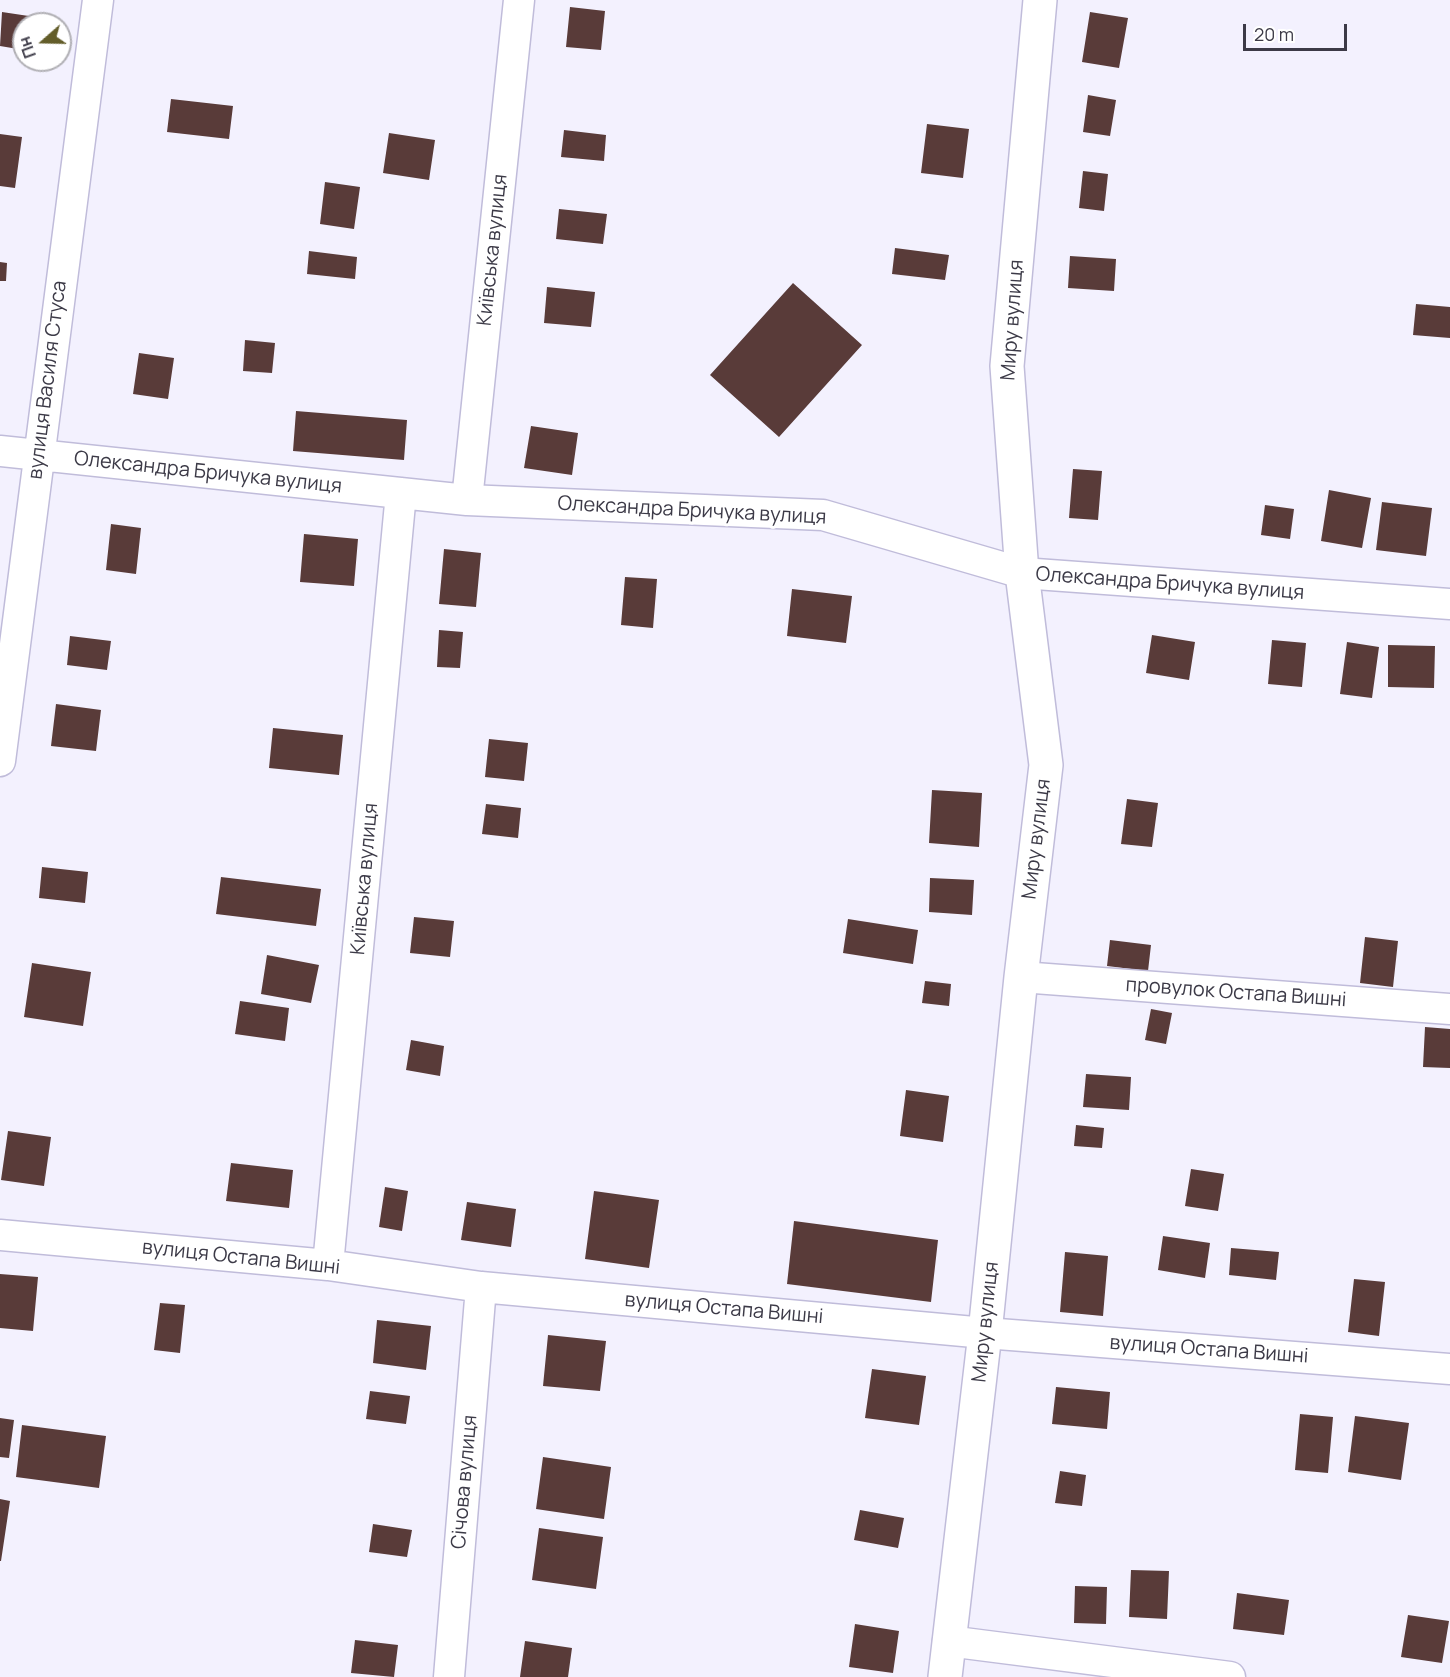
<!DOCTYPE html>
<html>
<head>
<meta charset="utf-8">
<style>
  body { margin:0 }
  #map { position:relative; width:1450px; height:1677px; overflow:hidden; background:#f3f1fe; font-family:Manrope,sans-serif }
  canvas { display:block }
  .north { position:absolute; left:12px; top:12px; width:60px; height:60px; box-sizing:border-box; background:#fff; border:2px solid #b1b0b5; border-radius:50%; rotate:250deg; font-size:16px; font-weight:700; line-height:24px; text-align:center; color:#3c3a47 }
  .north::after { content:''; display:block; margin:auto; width:21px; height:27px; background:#635d2a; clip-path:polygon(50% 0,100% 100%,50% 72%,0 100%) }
  .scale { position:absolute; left:1243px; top:24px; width:104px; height:27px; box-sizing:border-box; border:3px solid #3c3a47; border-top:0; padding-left:8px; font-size:18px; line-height:21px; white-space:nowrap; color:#3c3a47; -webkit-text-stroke:4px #fff; paint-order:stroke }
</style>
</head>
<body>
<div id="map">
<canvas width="1450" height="1677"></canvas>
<div class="north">Пн</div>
<div class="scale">20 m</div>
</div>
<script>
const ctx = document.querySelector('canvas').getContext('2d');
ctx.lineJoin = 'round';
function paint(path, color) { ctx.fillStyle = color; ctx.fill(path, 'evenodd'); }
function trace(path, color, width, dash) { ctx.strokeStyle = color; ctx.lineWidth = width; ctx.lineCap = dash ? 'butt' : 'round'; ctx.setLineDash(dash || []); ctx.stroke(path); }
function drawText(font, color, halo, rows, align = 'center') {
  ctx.font = font + ' Manrope,sans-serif'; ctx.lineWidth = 6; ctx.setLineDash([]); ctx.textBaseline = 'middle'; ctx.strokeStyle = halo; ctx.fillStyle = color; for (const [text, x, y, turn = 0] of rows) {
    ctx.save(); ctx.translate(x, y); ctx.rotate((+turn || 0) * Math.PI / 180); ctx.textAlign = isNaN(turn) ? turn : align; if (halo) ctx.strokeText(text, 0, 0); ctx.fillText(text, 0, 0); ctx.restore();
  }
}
paint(new Path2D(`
  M 570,7 L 605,11 L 601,50 L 566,47 Z
  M 2,12 L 42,18 L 42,24 L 24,24 L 24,50 L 0,46 Z
  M 1090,12 L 1128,18 L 1119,68 L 1082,62 Z
  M 1088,95 L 1116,100 L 1110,136 L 1083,132 Z
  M 171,99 L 233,106 L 229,139 L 167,132 Z
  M 927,124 L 969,129 L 963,178 L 921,173 Z
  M 564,130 L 606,135 L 604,161 L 561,157 Z
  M 389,133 L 435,140 L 429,180 L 383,173 Z
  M 0,134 L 22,137 L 15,188 L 0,186 Z
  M 1083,171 L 1108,174 L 1104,211 L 1079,208 Z
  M 325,182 L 360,187 L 354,229 L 320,224 Z
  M 559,209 L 607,214 L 603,244 L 556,239 Z
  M 895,248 L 949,255 L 945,280 L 892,274 Z
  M 309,251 L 357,257 L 355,279 L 307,274 Z
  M 1070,256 L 1116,259 L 1114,291 L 1068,288 Z
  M 0,262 L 7,263 L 6,281 L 0,281 Z
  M 793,283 L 862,345 L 779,437 L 710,375 Z
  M 547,287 L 595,292 L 591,327 L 544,323 Z
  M 1416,304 L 1450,307 L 1450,338 L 1413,335 Z
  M 245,340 L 275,343 L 272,373 L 243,371 Z
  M 139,353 L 174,358 L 168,399 L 133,394 Z
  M 296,411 L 407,420 L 404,460 L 293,451 Z
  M 531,426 L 578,433 L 572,475 L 524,468 Z
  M 1073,469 L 1102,471 L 1098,520 L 1069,518 Z
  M 1329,490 L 1371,498 L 1362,548 L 1321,541 Z
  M 1382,502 L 1432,508 L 1426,556 L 1376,550 Z
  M 1265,505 L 1294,509 L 1290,539 L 1261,535 Z
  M 111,524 L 141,528 L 136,574 L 106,570 Z
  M 304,534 L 358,539 L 354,586 L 300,582 Z
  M 444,549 L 481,553 L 476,607 L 439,604 Z
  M 625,577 L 657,579 L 653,628 L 621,625 Z
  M 792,589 L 852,596 L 846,643 L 787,636 Z
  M 439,630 L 463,632 L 460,668 L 437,667 Z
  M 1152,635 L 1195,642 L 1189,680 L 1146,673 Z
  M 70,636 L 111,641 L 107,670 L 67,665 Z
  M 1272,640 L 1306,643 L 1302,687 L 1268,684 Z
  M 1347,642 L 1379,647 L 1372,698 L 1340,694 Z
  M 1388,645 L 1435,646 L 1434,688 L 1388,687 Z
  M 56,704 L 101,710 L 96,751 L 51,746 Z
  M 273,728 L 343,735 L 339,775 L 269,768 Z
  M 489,739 L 528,743 L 524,781 L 485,777 Z
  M 932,790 L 982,793 L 979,847 L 929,843 Z
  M 1127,799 L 1158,803 L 1152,847 L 1121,844 Z
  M 486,804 L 521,808 L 518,838 L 482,834 Z
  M 42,867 L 88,872 L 85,903 L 39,898 Z
  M 221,877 L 321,889 L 316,926 L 216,914 Z
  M 930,878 L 974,880 L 972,915 L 929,912 Z
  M 414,917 L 454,921 L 450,957 L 410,953 Z
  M 848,919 L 918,930 L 913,964 L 843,953 Z
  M 1365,937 L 1398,941 L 1393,987 L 1360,983 Z
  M 1110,940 L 1151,945 L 1148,971 L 1107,966 Z
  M 267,955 L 319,965 L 311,1003 L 261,994 Z
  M 32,963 L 91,972 L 83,1026 L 24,1017 Z
  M 925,981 L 951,984 L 949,1006 L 922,1003 Z
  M 240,1001 L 289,1008 L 285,1041 L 235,1034 Z
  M 1151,1009 L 1172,1013 L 1166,1044 L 1145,1040 Z
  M 1425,1027 L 1450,1029 L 1450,1068 L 1423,1067 Z
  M 411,1040 L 444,1046 L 440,1076 L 406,1070 Z
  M 1086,1074 L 1131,1077 L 1129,1110 L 1083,1107 Z
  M 906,1090 L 949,1096 L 943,1142 L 900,1136 Z
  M 1076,1125 L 1104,1128 L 1102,1148 L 1074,1146 Z
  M 8,1131 L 51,1137 L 44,1186 L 1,1180 Z
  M 231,1163 L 293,1170 L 289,1208 L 226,1201 Z
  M 1191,1169 L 1224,1174 L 1218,1211 L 1185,1206 Z
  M 385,1187 L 408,1191 L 402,1231 L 379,1227 Z
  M 594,1191 L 659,1200 L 649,1268 L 585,1259 Z
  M 467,1202 L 516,1209 L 511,1247 L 461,1240 Z
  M 794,1221 L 938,1240 L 931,1302 L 787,1284 Z
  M 1163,1236 L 1210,1243 L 1205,1278 L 1158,1270 Z
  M 1231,1248 L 1279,1252 L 1276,1280 L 1229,1275 Z
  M 1065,1252 L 1108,1256 L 1103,1316 L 1060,1312 Z
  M 0,1274 L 38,1277 L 33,1331 L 0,1328 Z
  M 1354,1279 L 1385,1282 L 1379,1336 L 1348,1332 Z
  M 160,1303 L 185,1305 L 180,1353 L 154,1350 Z
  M 377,1320 L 431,1326 L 426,1370 L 373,1363 Z
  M 548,1335 L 606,1341 L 600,1391 L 543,1386 Z
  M 872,1369 L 926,1376 L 919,1425 L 865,1418 Z
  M 1056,1387 L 1110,1392 L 1107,1429 L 1052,1424 Z
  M 370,1391 L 410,1396 L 406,1424 L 366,1419 Z
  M 1300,1414 L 1333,1417 L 1328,1473 L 1295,1470 Z
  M 1355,1416 L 1409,1423 L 1401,1480 L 1348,1472 Z
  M 0,1418 L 14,1420 L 9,1458 L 0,1457 Z
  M 22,1425 L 106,1436 L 99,1488 L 16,1477 Z
  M 543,1457 L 611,1467 L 604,1519 L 536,1509 Z
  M 1060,1471 L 1086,1475 L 1082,1506 L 1055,1503 Z
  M 0,1499 L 10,1501 L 1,1561 L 0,1561 Z
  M 860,1510 L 904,1518 L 898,1548 L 854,1540 Z
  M 373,1524 L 412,1530 L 407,1557 L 369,1552 Z
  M 539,1528 L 603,1537 L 596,1589 L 532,1580 Z
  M 1131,1570 L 1169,1571 L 1167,1619 L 1129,1617 Z
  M 1075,1586 L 1107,1587 L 1106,1624 L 1074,1623 Z
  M 1237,1593 L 1289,1600 L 1284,1635 L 1233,1629 Z
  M 1408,1615 L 1449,1621 L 1442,1663 L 1401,1657 Z
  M 855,1624 L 899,1631 L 893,1673 L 849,1667 Z
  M 355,1640 L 398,1645 L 394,1677 L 351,1673 Z
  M 525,1641 L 572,1648 L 568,1677 L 520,1677 Z`), '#593b39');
const street = new Path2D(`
  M 0,451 L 467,500 L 823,515 L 1022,573 L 1450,604
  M 467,500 L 519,0
  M 0,761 L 98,0
  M 1021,977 L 1450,1009
  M 0,1235 L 328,1265 L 481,1287 L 985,1333 L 1450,1369
  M 328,1265 L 401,493
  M 948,1641 L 1230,1677
  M 449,1677 L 481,1287`);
const secondary = new Path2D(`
  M 945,1677 L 985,1333 L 1021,977 L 1046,765 L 1022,573 L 1007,366 L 1040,0`);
trace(street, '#c0bcda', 33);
trace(secondary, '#c0bcda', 36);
trace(street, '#fff', 30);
trace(secondary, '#fff', 33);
drawText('20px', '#3c3a47', '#fff', [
  ["Київська вулиця",493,250,-84],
  ["Миру вулиця",1013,320,-86],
  ["вулиця Василя Стуса",48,380,-83],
  ["Олександра Бричука вулиця",208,473,6],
  ["Олександра Бричука вулиця",692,511,3],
  ["Олександра Бричука вулиця",1170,584,4],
  ["Миру вулиця",1037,839,-83],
  ["Київська вулиця",365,879,-85],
  ["провулок Остапа Вишні",1236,993,4],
  ["вулиця Остапа Вишні",241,1258,6],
  ["вулиця Остапа Вишні",724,1309,5],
  ["Миру вулиця",986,1322,-84],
  ["вулиця Остапа Вишні",1209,1350,4],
  ["Січова вулиця",465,1482,-85]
]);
</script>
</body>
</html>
